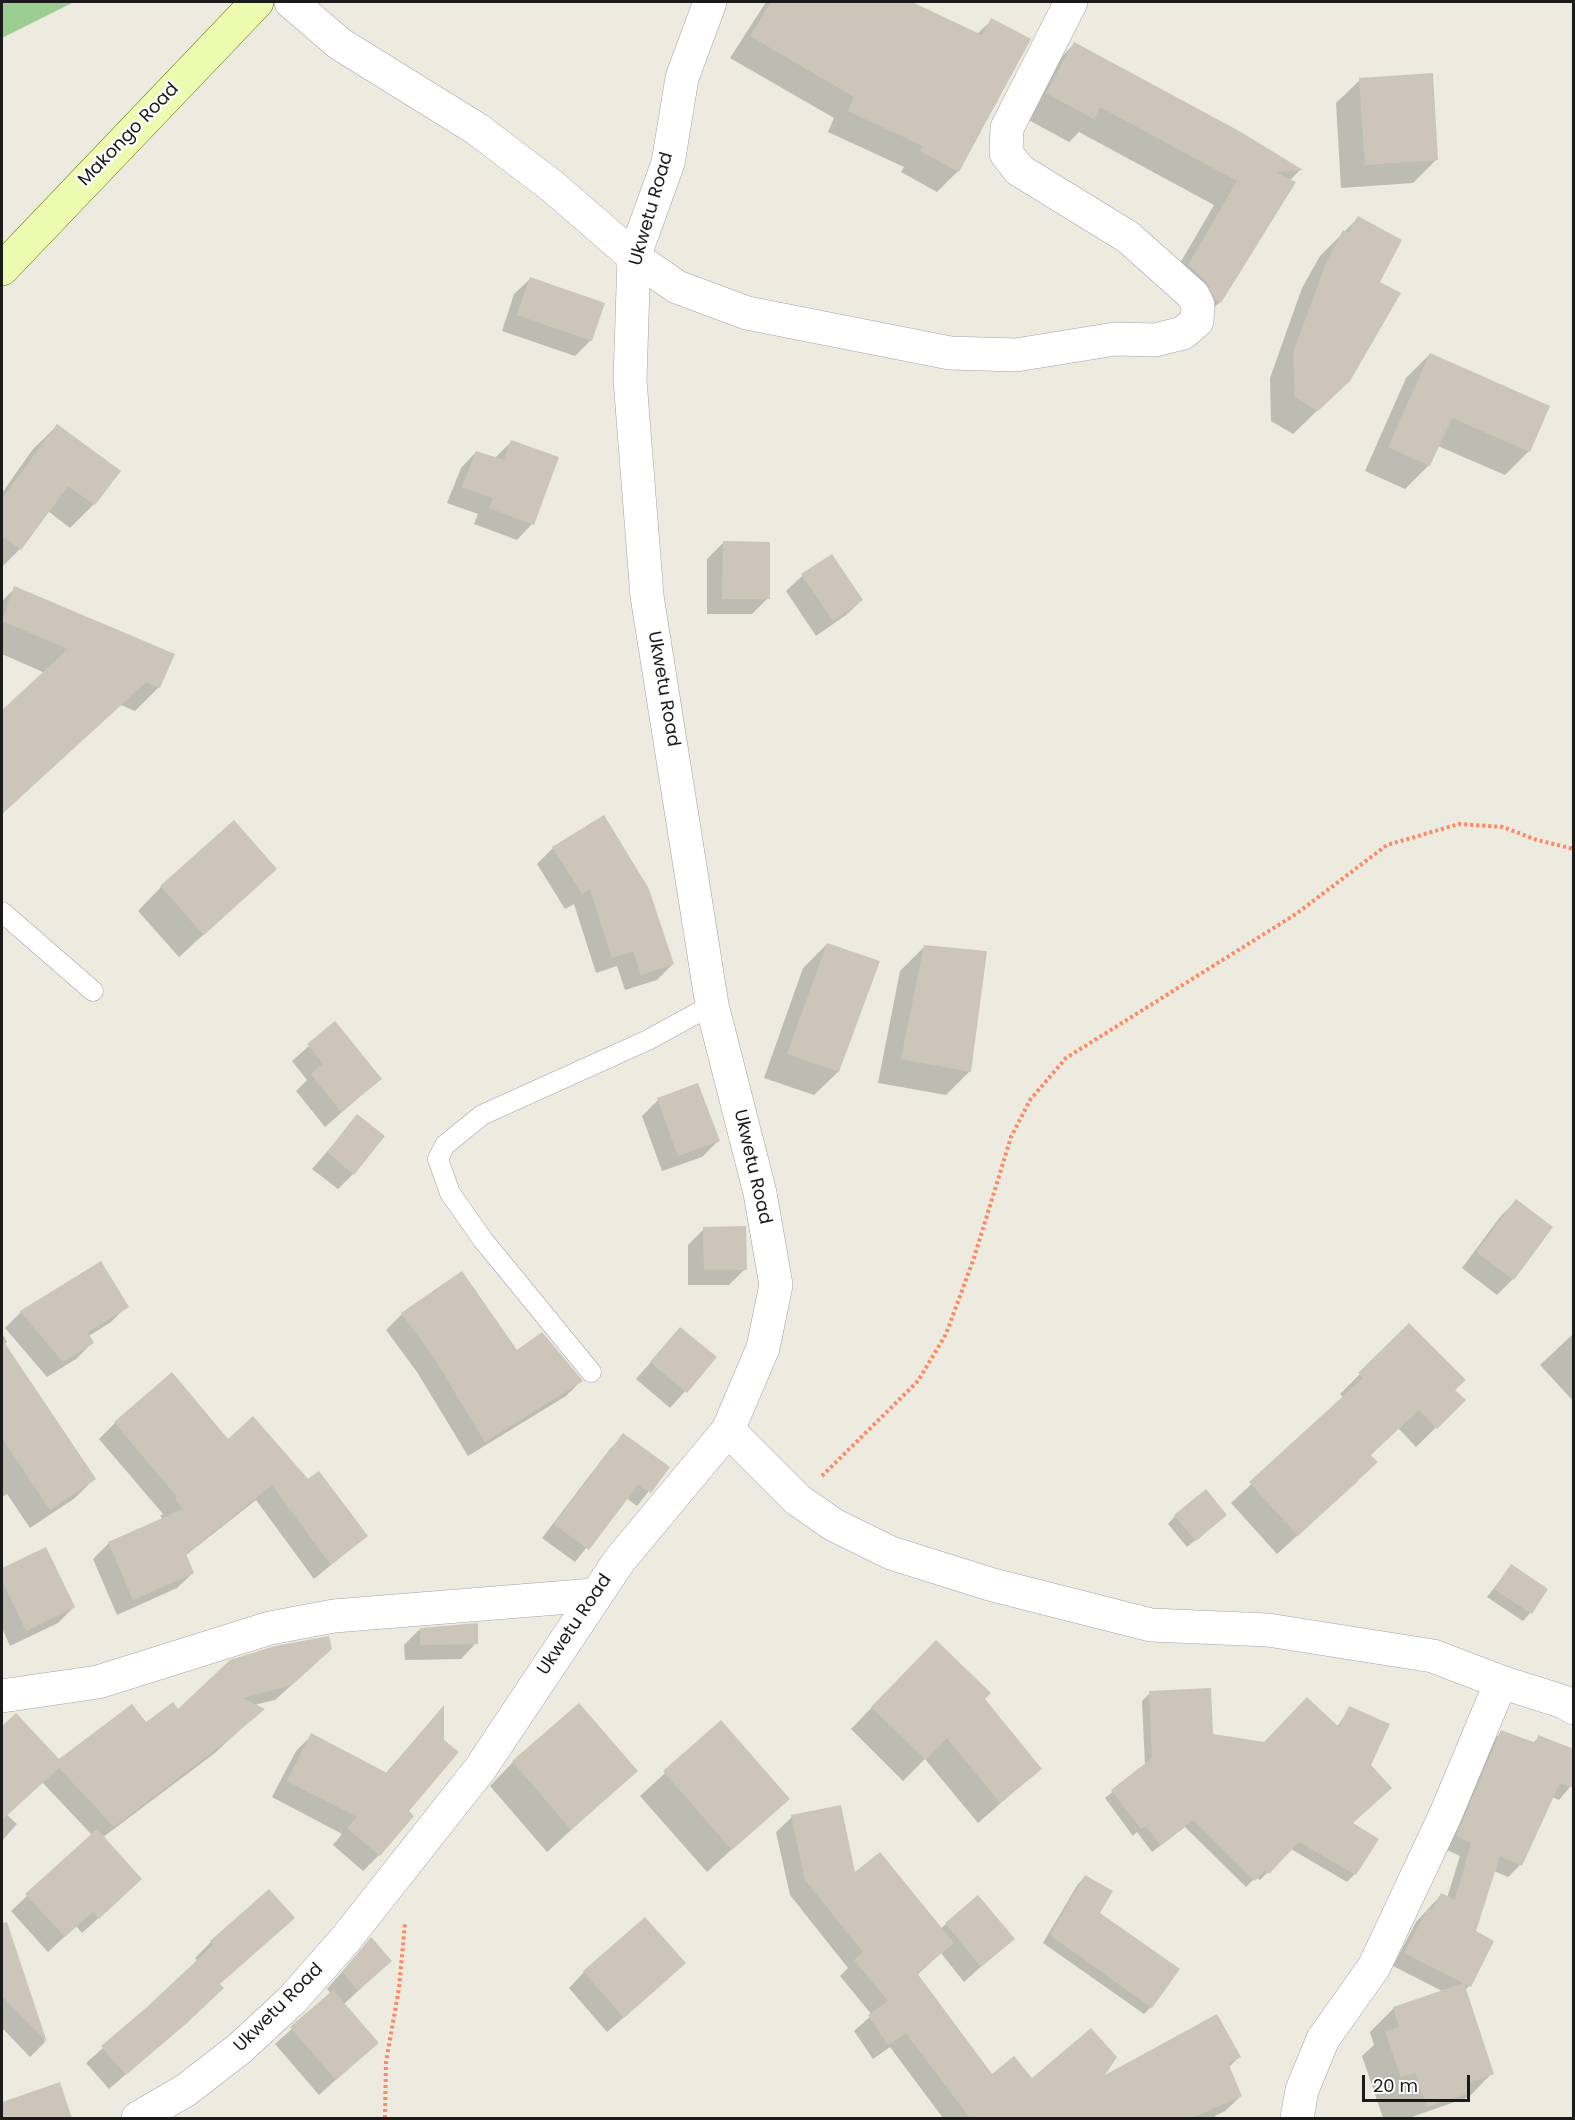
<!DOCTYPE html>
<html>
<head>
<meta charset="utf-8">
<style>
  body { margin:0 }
  #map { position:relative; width:1575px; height:2120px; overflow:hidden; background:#edebe0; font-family:Poppins,sans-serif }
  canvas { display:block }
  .frame { position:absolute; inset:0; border:3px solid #1b1b1b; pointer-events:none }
  .scale { position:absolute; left:1362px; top:2075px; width:108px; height:27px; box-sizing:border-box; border:3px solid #1b1b1b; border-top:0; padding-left:8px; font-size:18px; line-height:21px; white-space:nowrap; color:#1b1b1b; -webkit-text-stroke:4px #fff; paint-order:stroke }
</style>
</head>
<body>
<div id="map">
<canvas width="1575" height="2120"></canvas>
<div class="frame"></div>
<div class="scale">20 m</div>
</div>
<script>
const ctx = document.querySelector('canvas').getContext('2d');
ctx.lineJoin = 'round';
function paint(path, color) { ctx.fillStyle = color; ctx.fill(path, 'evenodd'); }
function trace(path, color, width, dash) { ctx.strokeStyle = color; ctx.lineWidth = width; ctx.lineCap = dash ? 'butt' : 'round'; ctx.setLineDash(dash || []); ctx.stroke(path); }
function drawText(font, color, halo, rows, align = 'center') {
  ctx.font = font + ' Poppins,sans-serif'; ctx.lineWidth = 4.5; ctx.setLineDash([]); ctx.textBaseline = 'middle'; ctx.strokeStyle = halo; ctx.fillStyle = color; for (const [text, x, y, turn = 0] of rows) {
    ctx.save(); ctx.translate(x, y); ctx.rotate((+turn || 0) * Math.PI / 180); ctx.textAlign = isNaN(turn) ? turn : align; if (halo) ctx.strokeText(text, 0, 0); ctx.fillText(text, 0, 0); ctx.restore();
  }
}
paint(new Path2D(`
  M 2,2 L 74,2 L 2,38 Z`), '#9cce93');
paint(new Path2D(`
  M 766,2 L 908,2 L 977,34 L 992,20 L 958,171 L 937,192 L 901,172 L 904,167 L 828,132 L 834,118 L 730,58 Z
  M 1074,44 L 1300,170 L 1290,180 L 1220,302 L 1196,326 L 1182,305 L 1165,289 L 1214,205 L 1079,132 L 1069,142 L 1023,117 L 1051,68 Z
  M 1360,80 L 1437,159 L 1413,183 L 1341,188 L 1336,103 Z
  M 1358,218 L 1378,282 L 1324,404 L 1293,434 L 1271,421 L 1270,378 L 1302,288 L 1320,256 Z
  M 530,279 L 591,340 L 575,356 L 502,331 L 514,294 Z
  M 1430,354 L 1529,451 L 1505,475 L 1438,446 L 1429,465 L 1405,489 L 1365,471 L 1406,378 Z
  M 57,426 L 119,471 L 94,504 L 70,528 L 48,511 L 20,549 L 2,567 L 2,493 L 33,449 Z
  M 511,442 L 532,524 L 517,540 L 474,524 L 478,514 L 447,503 L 461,468 L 476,452 L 495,458 Z
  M 723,543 L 768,598 L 752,614 L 707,614 L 707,559 Z
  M 831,556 L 862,600 L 846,615 L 816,636 L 786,591 L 802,576 Z
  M 15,588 L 159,687 L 135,711 L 121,705 L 2,814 L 2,712 L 45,673 L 2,654 L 2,601 Z
  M 553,848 L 673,964 L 657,980 L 625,990 L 617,966 L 596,973 L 574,904 L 565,909 L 537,864 Z
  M 275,869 L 179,957 L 138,911 L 161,887 Z
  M 827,944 L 838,1072 L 814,1095 L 764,1078 L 803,968 Z
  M 924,947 L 970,1071 L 946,1095 L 878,1083 L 900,971 Z
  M 335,1023 L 380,1079 L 325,1127 L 296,1091 L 307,1080 L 292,1061 Z
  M 658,1100 L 718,1141 L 702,1157 L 662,1171 L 642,1116 Z
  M 358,1116 L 353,1174 L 338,1189 L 312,1169 Z
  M 1516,1201 L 1513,1279 L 1497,1295 L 1462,1268 L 1500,1217 Z
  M 704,1229 L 745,1269 L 729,1285 L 688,1285 L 688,1245 Z
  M 101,1263 L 127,1306 L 111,1322 L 89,1336 L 92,1343 L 76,1359 L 47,1377 L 5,1328 L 21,1312 Z
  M 462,1273 L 516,1352 L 581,1381 L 566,1396 L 468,1456 L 417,1372 L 386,1330 L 402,1314 Z
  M 1409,1325 L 1453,1390 L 1464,1400 L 1416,1447 L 1398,1428 L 1369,1455 L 1357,1482 L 1277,1554 L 1231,1503 L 1344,1398 L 1340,1394 Z
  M 680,1329 L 715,1358 L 670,1408 L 636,1379 Z
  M 2,1333 L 7,1342 L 4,1345 L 94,1479 L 75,1498 L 30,1528 L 7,1494 L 2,1497 Z
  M 1574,1333 L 1574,1402 L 1540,1365 Z
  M 115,1423 L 228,1441 L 308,1481 L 366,1536 L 314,1579 L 256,1500 L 185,1556 L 193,1573 L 177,1588 L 117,1615 L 93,1559 L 109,1543 L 163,1519 L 160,1516 L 163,1514 L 99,1439 Z
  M 624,1435 L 668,1467 L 637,1506 L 626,1498 L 575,1562 L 542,1538 L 610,1449 Z
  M 1175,1516 L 1217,1522 L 1187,1547 L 1168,1524 Z
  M 46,1549 L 74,1607 L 58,1623 L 10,1646 L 2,1628 L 2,1570 Z
  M 1511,1566 L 1530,1613 L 1523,1621 L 1487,1597 Z
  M 420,1629 L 476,1643 L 461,1659 L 405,1660 L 404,1645 Z
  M 915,1663 L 983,1699 L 1040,1769 L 978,1823 L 925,1759 L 903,1781 L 851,1729 Z
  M 315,1664 L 275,1700 L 254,1705 L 262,1709 L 215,1753 L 102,1838 L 124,1895 L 82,1933 L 76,1926 L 48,1952 L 11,1911 L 92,1835 L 42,1782 L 7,1815 L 17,1824 L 2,1841 L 2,1729 L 16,1715 L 59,1761 L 178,1711 Z
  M 1150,1693 L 1212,1735 L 1264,1744 L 1337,1727 L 1350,1707 L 1369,1766 L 1351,1824 L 1355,1874 L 1347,1882 L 1291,1849 L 1260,1880 L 1256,1877 L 1246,1887 L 1185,1827 L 1152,1852 L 1137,1832 L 1133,1836 L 1105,1798 L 1145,1765 L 1142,1701 Z
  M 442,1708 L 407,1811 L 379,1855 L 363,1871 L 333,1845 L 342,1834 L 272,1797 L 296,1751 L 312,1735 L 386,1773 Z
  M 721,1722 L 788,1798 L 707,1872 L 640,1796 Z
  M 1502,1732 L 1533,1743 L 1539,1737 L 1574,1782 L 1559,1800 L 1552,1797 L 1520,1865 L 1508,1877 L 1494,1871 L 1474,1932 L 1469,1986 L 1465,1990 L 1492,2073 L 1469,2097 L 1409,2118 L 1383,2118 L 1362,2056 L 1374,2045 L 1370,2032 L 1394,2008 L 1444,1992 L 1393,1966 L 1416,1922 L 1441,1895 L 1447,1898 L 1460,1856 L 1445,1849 L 1489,1744 Z
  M 513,1762 L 636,1771 L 547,1852 L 490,1786 Z
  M 792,1817 L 854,1874 L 940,1929 L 946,1924 L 1013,1938 L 964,1982 L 941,1953 L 917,1975 L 992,2076 L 1032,2080 L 1100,2079 L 1239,2057 L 1229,2067 L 1241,2096 L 1225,2111 L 1215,2116 L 1216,2118 L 943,2118 L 890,2047 L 873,2059 L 854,2031 L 872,2015 L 840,1976 L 848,1968 L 790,1895 L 776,1832 Z
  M 1085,1877 L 1098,1913 L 1151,2007 L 1144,2014 L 1043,1943 L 1078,1884 Z
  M 268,1891 L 206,2004 L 109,2089 L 86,2063 L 148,2008 L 198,1961 L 195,1958 L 211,1942 Z
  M 371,1939 L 390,1961 L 344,2004 L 377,2043 L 319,2095 L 275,2044 L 331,1994 L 327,1989 Z
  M 18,1961 L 45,2042 L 30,2057 L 2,2028 L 2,1978 Z
  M 584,1972 L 668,1979 L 607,2032 L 569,1988 Z
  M 59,2084 L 70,2118 L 2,2118 L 2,2101 L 3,2103 Z`), '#0003');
paint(new Path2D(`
  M 771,2 L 912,2 L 982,35 L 991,18 L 1031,39 L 959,172 L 920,151 L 923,146 L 848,111 L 854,97 L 750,36 Z
  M 1074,42 L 1241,132 L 1303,170 L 1276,172 L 1296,182 L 1221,303 L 1215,299 L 1206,281 L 1188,265 L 1237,181 L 1100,107 L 1094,119 L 1046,93 Z
  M 1433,73 L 1438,160 L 1365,165 L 1359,78 Z
  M 1358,216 L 1402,240 L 1380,282 L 1401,293 L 1350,381 L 1318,411 L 1295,397 L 1293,353 L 1326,263 L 1343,230 L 1348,233 Z
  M 530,277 L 605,303 L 592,341 L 517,315 Z
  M 1430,353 L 1550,406 L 1530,452 L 1452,418 L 1430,466 L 1388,447 Z
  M 57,424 L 121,471 L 95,505 L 68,486 L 21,550 L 2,536 L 2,499 Z
  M 511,440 L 559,457 L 534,525 L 489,508 L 493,498 L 462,487 L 476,451 L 504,460 Z
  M 723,541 L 770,542 L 770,599 L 722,599 Z
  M 832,554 L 863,600 L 833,621 L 801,574 Z
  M 14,586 L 175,654 L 160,688 L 146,682 L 2,814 L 2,710 L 68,649 L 2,621 Z
  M 604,815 L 649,889 L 674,964 L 641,975 L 633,951 L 612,958 L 590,889 L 582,894 L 552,847 Z
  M 234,820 L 277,869 L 204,935 L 160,886 Z
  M 827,943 L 880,961 L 839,1072 L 787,1054 Z
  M 924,945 L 987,951 L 971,1072 L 901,1059 Z
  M 335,1021 L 382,1079 L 341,1112 L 311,1074 L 323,1064 L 307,1044 Z
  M 698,1083 L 720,1141 L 678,1156 L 657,1098 Z
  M 357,1114 L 385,1136 L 354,1175 L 327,1152 Z
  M 1516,1199 L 1553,1227 L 1514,1280 L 1476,1252 Z
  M 746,1226 L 747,1270 L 704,1270 L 703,1227 Z
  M 101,1261 L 129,1307 L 88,1332 L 94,1343 L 63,1362 L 20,1311 Z
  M 462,1271 L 517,1350 L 542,1332 L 583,1381 L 485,1442 L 433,1356 L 401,1313 Z
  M 1409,1323 L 1466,1380 L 1455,1390 L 1466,1400 L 1437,1429 L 1419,1410 L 1371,1455 L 1378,1462 L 1298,1536 L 1249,1482 L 1363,1378 L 1358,1373 Z
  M 680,1327 L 717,1357 L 687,1393 L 650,1362 Z
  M 2,1339 L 96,1479 L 50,1510 L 2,1438 Z
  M 172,1372 L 228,1439 L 253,1416 L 308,1479 L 319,1471 L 368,1536 L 331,1565 L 272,1485 L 186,1554 L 194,1573 L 133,1600 L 108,1542 L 183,1509 L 175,1499 L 177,1497 L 114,1422 Z
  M 623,1433 L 670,1467 L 651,1493 L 638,1485 L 589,1550 L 554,1524 Z
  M 1206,1489 L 1227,1515 L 1196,1541 L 1174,1515 Z
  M 46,1547 L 75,1607 L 26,1631 L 2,1580 L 2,1568 Z
  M 1511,1564 L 1548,1589 L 1532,1614 L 1494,1589 Z
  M 478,1623 L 478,1644 L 420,1645 L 420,1628 Z
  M 329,1636 L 332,1649 L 292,1685 L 243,1698 L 265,1709 L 232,1737 L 114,1827 L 59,1768 L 2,1820 L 2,1726 L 16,1713 L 59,1759 L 132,1704 L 146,1722 L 173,1702 L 178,1709 L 230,1660 L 275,1646 Z
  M 936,1640 L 991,1693 L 985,1699 L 1042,1769 L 1000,1803 L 947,1738 L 926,1760 L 871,1707 Z
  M 1211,1688 L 1213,1734 L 1264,1742 L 1307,1697 L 1339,1727 L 1349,1706 L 1390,1724 L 1371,1765 L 1392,1788 L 1353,1823 L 1379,1839 L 1356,1875 L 1299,1842 L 1269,1874 L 1265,1871 L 1255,1881 L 1193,1820 L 1160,1845 L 1146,1826 L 1141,1829 L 1111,1790 L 1152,1758 L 1149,1691 Z
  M 579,1703 L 638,1771 L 571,1830 L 512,1761 Z
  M 444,1705 L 444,1740 L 459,1752 L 409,1811 L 414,1816 L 380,1856 L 347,1828 L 357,1817 L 287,1781 L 311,1733 L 387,1773 Z
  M 721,1720 L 790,1799 L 732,1850 L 663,1771 Z
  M 1501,1730 L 1536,1743 L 1538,1735 L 1574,1749 L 1574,1788 L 1560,1783 L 1522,1866 L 1500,1856 L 1476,1931 L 1494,1941 L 1471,1987 L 1404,1953 L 1428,1908 L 1432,1910 L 1441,1893 L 1455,1900 L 1471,1843 L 1456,1836 Z
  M 841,1805 L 855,1872 L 880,1852 L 954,1943 L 917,1973 L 992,2074 L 1014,2056 L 1032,2078 L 1091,2028 L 1117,2057 L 1105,2075 L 1217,2014 L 1241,2057 L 1228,2063 L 1242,2096 L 1192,2118 L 970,2118 L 906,2033 L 888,2045 L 868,2015 L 888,2001 L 854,1960 L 863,1952 L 805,1880 L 791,1815 Z
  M 97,1829 L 142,1879 L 99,1919 L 93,1912 L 65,1937 L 25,1894 Z
  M 1085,1875 L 1113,1891 L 1100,1913 L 1180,1969 L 1152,2008 L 1050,1935 Z
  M 269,1889 L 295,1918 L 220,1984 L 224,1988 L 187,2023 L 126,2075 L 101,2046 L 147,2007 L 213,1945 L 210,1941 Z
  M 978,1895 L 1015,1939 L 981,1967 L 945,1923 Z
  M 645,1917 L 686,1963 L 624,2018 L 583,1971 Z
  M 7,1922 L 47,2042 L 2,1996 L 2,1923 Z
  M 371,1937 L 392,1961 L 358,1991 L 342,1972 Z
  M 1464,1983 L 1494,2074 L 1466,2084 L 1469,2093 L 1427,2107 L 1415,2073 L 1401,2077 L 1385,2031 L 1399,2027 L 1393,2007 Z
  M 333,1990 L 379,2043 L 336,2080 L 290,2027 Z
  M 60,2082 L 72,2118 L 2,2118 L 2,2102 Z`), '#cdc5b9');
const lane = new Path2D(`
  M 2,912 L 93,991
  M 591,1372 L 483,1240 L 450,1193 L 438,1159 L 445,1145 L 482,1115 L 648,1040 L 712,1005`);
const street = new Path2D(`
  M 291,2 L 340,44 L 477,129 L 552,186 L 634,257 L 677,287 L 747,313 L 950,353 L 1016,355 L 1115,339 L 1155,340 L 1183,333 L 1197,321 L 1198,305 L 1193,295 L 1128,237 L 1019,170 L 1006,153 L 1007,128 L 1071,2
  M 728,1430 L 798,1500 L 834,1525 L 891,1553 L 993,1585 L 1151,1625 L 1268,1630 L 1433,1656 L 1501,1682 L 1564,1702 L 1574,1708
  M 2,1696 L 98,1682 L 270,1628 L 334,1616 L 594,1595
  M 138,2118 L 186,2090 L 239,2049 L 292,2000 L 345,1940 L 480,1769 L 619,1561 L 728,1430 L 763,1348 L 776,1285 L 760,1193 L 712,1005 L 647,596 L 630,380 L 634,257 L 668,163 L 682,78 L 710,2
  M 1297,2118 L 1302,2090 L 1323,2039 L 1374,1967 L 1445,1816 L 1501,1682`);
const secondary = new Path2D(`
  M 2,269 L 257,2`);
trace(lane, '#a2a2a2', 21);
trace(street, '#a2a2a2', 34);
trace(secondary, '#557202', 34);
trace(new Path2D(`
  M 822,1476 L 918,1381 L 946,1334 L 974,1258 L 1011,1137 L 1030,1100 L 1066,1058 L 1296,914 L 1387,845 L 1459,824 L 1503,827 L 1537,840 L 1574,849
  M 385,2118 L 386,2062 L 399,1988 L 405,1923`), '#fd8861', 4, [3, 3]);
trace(lane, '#fff', 20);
trace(street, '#fff', 33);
trace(secondary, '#ecfbb0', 33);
drawText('18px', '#1b1b1b', '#fff', [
  ["Makongo Road",129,135,-46],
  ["Ukwetu Road",652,209,-74],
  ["Ukwetu Road",663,689,80],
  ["Ukwetu Road",752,1167,77],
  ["Ukwetu Road",575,1625,-56],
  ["Ukwetu Road",279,2008,-45]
]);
</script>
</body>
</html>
